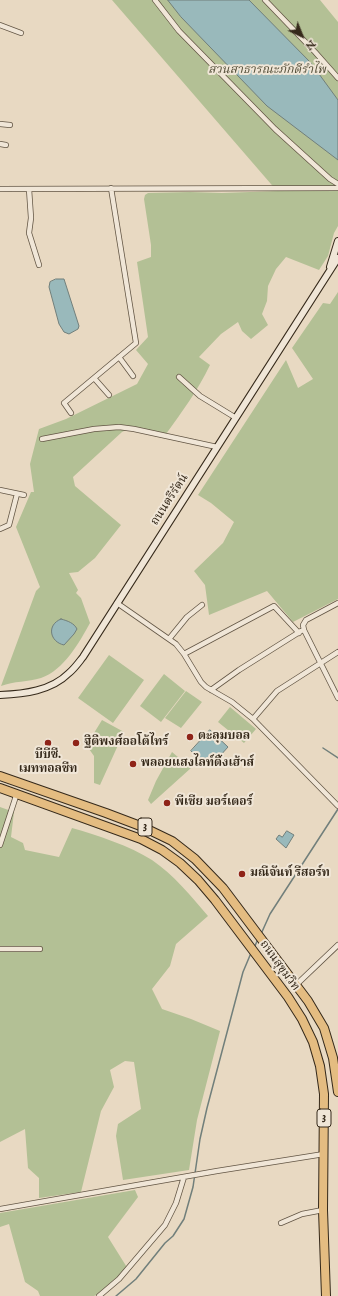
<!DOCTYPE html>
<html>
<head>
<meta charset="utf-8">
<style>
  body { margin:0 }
  #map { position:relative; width:338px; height:1296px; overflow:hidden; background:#e8d9c2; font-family:"IM FELL English",serif }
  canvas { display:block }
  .north { position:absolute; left:282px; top:16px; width:40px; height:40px; -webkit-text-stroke:3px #f0e6d7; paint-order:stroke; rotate:137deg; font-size:11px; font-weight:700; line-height:16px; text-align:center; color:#35291a }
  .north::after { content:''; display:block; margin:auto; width:14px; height:18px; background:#35291a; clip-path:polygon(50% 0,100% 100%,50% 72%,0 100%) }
</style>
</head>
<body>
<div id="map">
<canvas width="338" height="1296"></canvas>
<div class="north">N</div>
</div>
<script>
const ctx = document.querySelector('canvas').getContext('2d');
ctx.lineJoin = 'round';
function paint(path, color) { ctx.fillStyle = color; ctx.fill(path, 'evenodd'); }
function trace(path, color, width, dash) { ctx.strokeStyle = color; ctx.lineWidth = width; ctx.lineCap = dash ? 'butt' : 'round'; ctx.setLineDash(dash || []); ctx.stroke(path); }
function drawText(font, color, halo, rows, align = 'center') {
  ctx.font = font + ' "IM FELL English","Noto Serif Thai",serif'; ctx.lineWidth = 4; ctx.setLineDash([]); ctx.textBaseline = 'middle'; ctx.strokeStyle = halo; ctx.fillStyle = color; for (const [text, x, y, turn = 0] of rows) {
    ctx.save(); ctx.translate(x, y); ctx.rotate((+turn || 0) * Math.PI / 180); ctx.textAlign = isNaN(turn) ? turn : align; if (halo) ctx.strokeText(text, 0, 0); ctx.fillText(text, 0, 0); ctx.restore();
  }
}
paint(new Path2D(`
  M 112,0 L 320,0 L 338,22 L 338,226 L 334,233 L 328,256 L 319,270 L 286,257 L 276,269 L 268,286 L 267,301 L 262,314 L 268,325 L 251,339 L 242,331 L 238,322 L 221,334 L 199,357 L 210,365 C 198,390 182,412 166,434 L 132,427 L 122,432 L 73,477 L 75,486 L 121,525 L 95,558 L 78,572 L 69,573 L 78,590 L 76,593 L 81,598 L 90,623 C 79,643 64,670 41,678 C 28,682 14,681 1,686 L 36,591 L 40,587 L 16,527 L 31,492 L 34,492 L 30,464 L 39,429 L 66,419 L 137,384 L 148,364 L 136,350 L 148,337 L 137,262 L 151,257 L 151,245 L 144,199 L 145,195 L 148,193 L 190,192 L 222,193 L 277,191 Z
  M 338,292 L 338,599 L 293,622 L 267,591 L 209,615 L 205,585 L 194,571 L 223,543 L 234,522 L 211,503 L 198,495 L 286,360 L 298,388 L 313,379 L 292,348 L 323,303 L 330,304 Z
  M 109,655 L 144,680 L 113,723 L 78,698 Z
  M 164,674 L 185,691 L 161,722 L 140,706 Z
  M 186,691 L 202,702 L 181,728 L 165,718 Z
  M 230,707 L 256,729 L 244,743 L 218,722 Z
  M 102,720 L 124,732 L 100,785 L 94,783 L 94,756 L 89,749 L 94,733 Z
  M 172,752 L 191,768 L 151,804 L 148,800 L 156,781 Z
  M 0,807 L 14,812 L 11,837 L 23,843 L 25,850 L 59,857 L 72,828 C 97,835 130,846 152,860 C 174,875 191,896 208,916 L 176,944 L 170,966 L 152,989 L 162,1009 L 191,1019 L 220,1031 L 197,1120 L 189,1170 L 123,1180 L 116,1136 L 118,1124 L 141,1109 L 134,1062 L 125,1061 L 110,1070 L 114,1087 L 101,1111 L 81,1192 L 39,1198 L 39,1178 L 28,1168 L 25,1129 L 0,1142 Z
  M 135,1190 L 138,1197 L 108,1237 L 128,1269 L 103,1292 L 94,1296 L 40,1296 L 38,1291 L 25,1282 L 9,1224 L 0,1227 L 0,1213 Z`), '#b3c095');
const water = new Path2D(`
  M 168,0 L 249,0 L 311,63 L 338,100 L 338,160 L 267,106 L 181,17 Z
  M 56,279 L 64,279 L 79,326 L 78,329 L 69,334 L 64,332 L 59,324 L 49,287 L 50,282 Z
  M 61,619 C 68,621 74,623 77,629 L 74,634 L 64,645 C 50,642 46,625 61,619 Z
  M 210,730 L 228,747 L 210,767 L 191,751 Z
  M 287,831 L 294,835 L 286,848 L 276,839 L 279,835 L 282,837 Z`);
paint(water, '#99b9bb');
trace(water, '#717f7b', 1);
trace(new Path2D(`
  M 323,748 L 338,758
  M 261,934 L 270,914 L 338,809
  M 254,948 L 258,939
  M 116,1296 L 136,1279 L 165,1243 L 173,1236 L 184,1219 L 193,1187 L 200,1139 L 207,1108 L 243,972 L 251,953`), '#717f7b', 1.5);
const street = new Path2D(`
  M 155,0 L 179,31 L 275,129 L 330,179 L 338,184
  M 265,0 L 315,52 L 338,78
  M 0,25 L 21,33
  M 0,124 L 10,125
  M 0,144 L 6,145
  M 0,189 L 338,188
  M 29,189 L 31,218 L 29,233 L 39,265
  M 119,357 L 133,376
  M 179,377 L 200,396 L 236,418
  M 94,378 L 109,395
  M 71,413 L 64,403 L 136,343 L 111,188
  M 42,439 L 94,429 L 119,427 L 134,429 L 217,447
  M 0,490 L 24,495
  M 0,529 L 9,525 L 17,494
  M 117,603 L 176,644 L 184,654 L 201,682 L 206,687 L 232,702 L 253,719 L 338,806
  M 338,603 L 306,620 L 303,625 L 304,630 L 338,698
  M 169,639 L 187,617 L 202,605
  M 184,654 L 274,606 L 299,633
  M 211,690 L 239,670 L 301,631
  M 253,719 L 277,691 L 338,652
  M 0,845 L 17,793
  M 0,949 L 40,949
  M 296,985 L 338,945
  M 0,1209 L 217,1171 L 324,1154
  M 281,1223 L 302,1214 L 323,1210
  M 99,1296 L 119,1279 L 165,1225 L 176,1203 L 184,1177`);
const secondary = new Path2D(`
  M 330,267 L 338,241
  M 0,695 C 24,694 51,691 69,673 C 75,668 79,662 83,657 L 338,258`);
const highway = new Path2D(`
  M 0,776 L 106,813 L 143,827 L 172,841 L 195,859 L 223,888 L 308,1001 L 324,1028 L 333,1058 L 338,1092
  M 0,788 L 141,839 L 162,850 L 180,863 L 198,880 L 215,900 L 288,997 L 302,1019 L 313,1042 L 320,1066 L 324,1094 L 323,1210 L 326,1296`);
trace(street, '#625544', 6);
trace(secondary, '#35291a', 8);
trace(highway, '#35291a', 10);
trace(street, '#f0e6d7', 4.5);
trace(secondary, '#f0e6d7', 6);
trace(highway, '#e4bc81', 8);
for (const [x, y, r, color] of [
  [190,737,4,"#8f2418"],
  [48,743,4,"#8f2418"],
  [76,743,4,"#8f2418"],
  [133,764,4,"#8f2418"],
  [167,803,4,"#8f2418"],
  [242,874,4,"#8f2418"]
]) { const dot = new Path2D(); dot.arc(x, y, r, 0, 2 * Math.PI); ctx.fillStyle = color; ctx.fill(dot); trace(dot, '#f0e6d7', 1.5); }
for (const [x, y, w] of [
  [145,827,14],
  [324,1118,14]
]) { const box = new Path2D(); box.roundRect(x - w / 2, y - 9, w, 18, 3); ctx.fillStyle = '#f0e6d7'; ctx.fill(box); trace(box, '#35291a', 1); }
drawText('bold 11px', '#35291a', null, [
  ["3",145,827],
  ["3",324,1118]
]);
drawText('italic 12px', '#544f39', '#f0e6d7', [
  ["สวนสาธารณะภักดีรำไพ",267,71]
]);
drawText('12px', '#35291a', '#f0e6d7', [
  ["ถนนตรีรัตน์",170,500,-57],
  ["ถนนสุขุมวิท",279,966,54]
]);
drawText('bold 12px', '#35291a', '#f0e6d7', [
  ["ตะลุมบอล",198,737],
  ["ฐิติพงศ์ออโต้ไทร์",84,743],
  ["บีบีซี.",48,756,"center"],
  ["เมททอลชีท",48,770,"center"],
  ["พลอยแสงไลท์ติ้งเฮ้าส์",141,764],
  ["พีเชีย มอร์เตอร์",175,803],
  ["มณีจันท์ รีสอร์ท",250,874]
], 'left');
</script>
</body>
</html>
